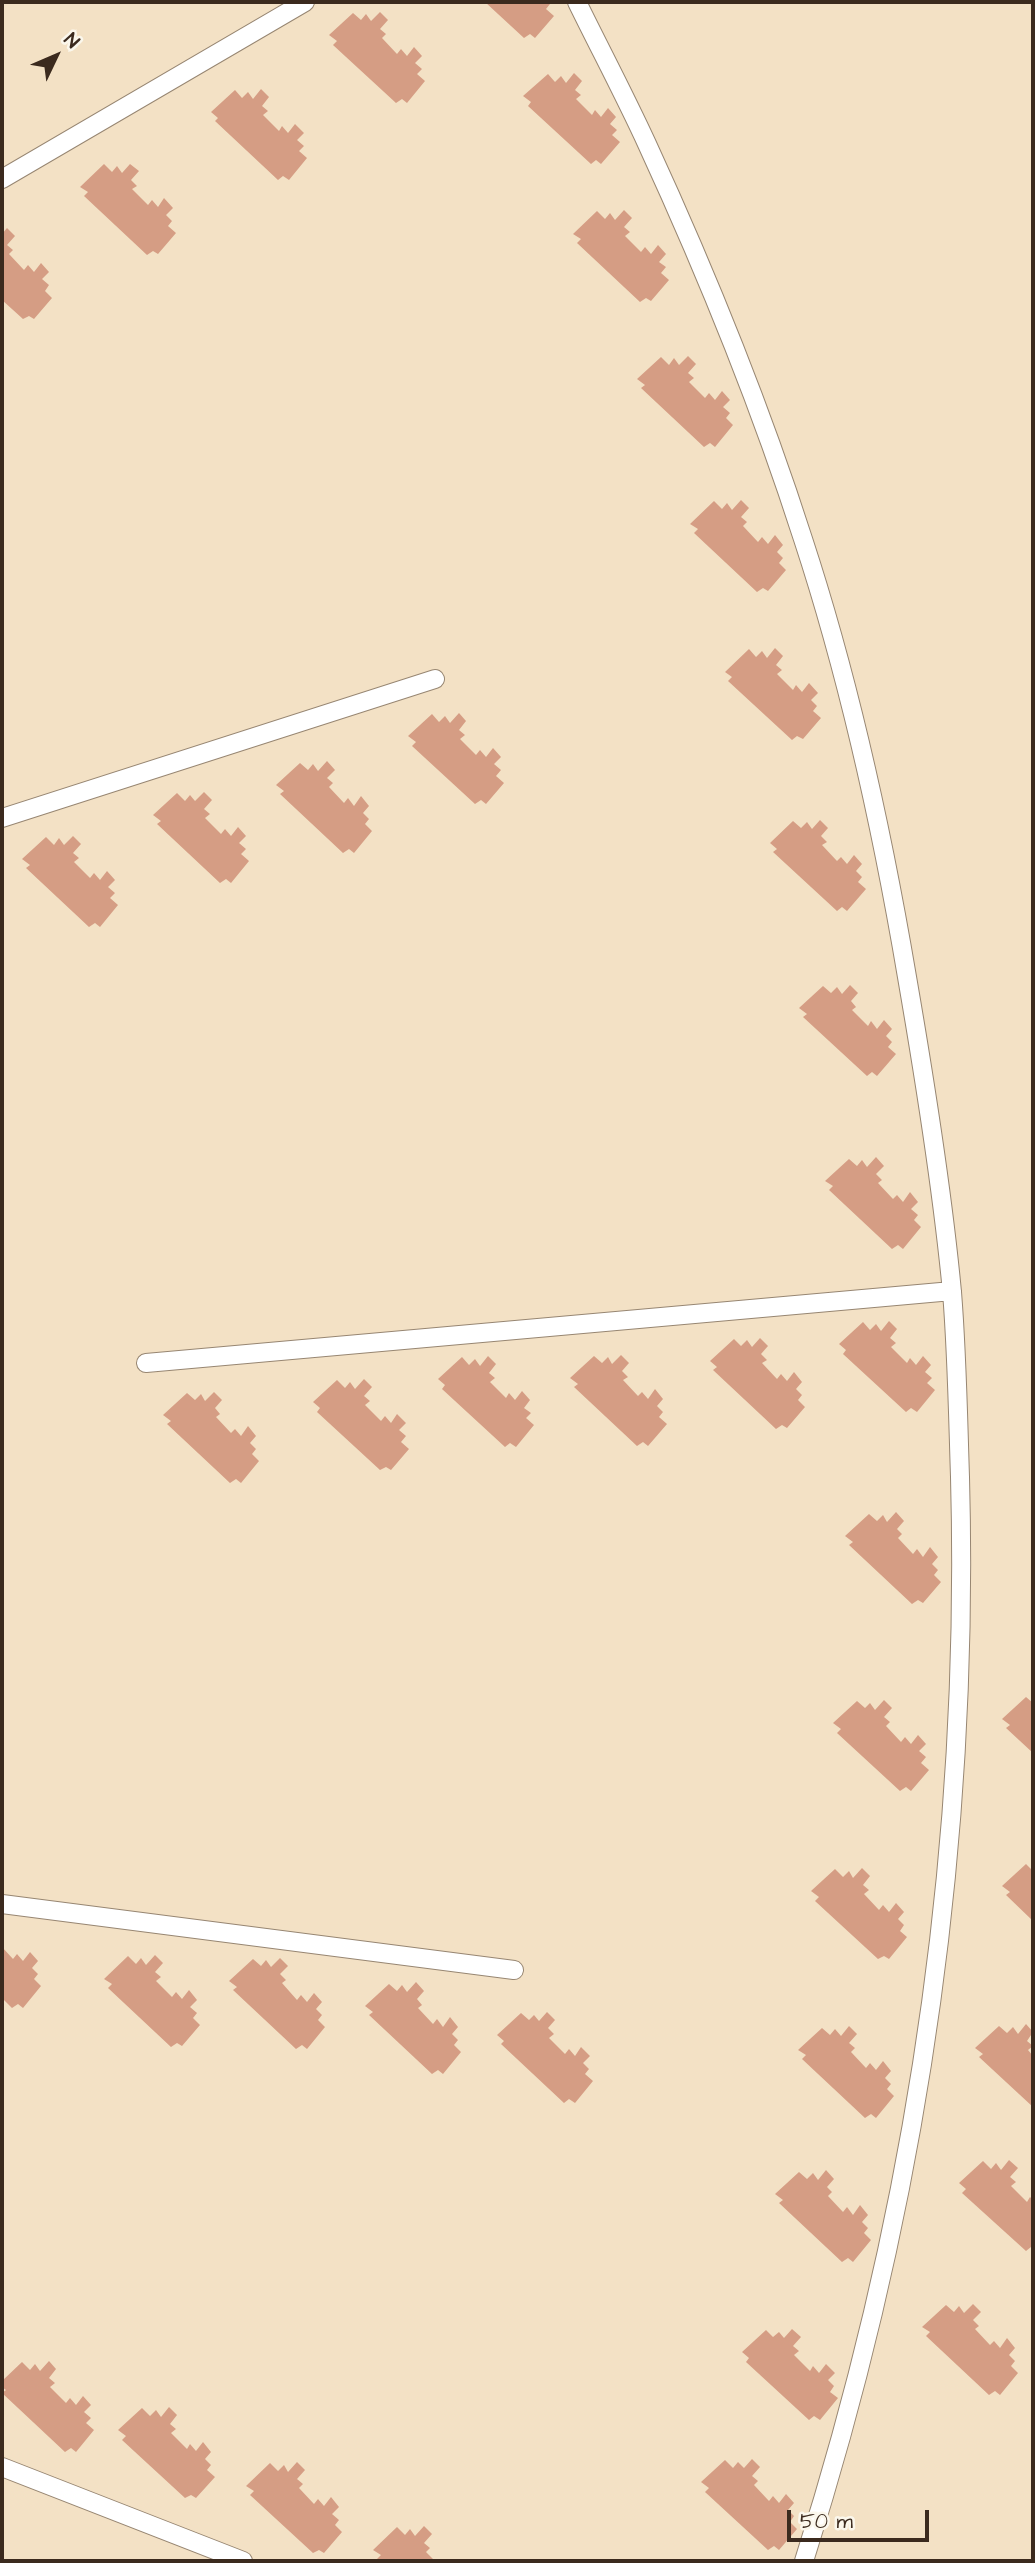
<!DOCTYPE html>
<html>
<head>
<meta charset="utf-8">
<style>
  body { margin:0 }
  #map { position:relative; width:1035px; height:2563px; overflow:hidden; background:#f3e1c5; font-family:"Architects Daughter",sans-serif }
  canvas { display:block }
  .frame { position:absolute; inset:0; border:4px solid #3b2a1e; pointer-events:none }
  .north { position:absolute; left:21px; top:21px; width:70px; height:70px; -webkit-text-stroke:5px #fbf7ec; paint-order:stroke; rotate:46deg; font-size:19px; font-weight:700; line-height:28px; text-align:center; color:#3b2a1e }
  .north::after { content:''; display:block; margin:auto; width:24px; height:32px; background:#3b2a1e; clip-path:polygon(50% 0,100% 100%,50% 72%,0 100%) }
  .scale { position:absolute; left:787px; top:2510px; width:142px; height:32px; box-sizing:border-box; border:4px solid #3b2a1e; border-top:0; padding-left:9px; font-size:21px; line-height:24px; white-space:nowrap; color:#3b2a1e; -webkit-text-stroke:5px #fbf7ec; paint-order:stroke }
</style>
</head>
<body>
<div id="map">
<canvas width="1035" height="2563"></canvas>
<div class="frame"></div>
<div class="north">N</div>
<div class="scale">50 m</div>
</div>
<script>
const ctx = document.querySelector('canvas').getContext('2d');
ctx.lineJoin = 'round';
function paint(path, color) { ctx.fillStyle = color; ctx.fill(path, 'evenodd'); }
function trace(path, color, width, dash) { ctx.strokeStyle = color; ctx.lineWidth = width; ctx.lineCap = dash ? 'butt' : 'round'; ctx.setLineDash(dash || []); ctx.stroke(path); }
paint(new Path2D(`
  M 485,2 L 548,2 L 550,4 L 546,9 L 554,16 L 535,38 L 530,34 L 524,38 Z
  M 380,12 L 388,20 L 380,29 L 386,34 L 382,38 L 397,54 L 401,49 L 407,56 L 414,47 L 422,56 L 415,63 L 422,69 L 417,74 L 425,81 L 407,103 L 402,99 L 396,103 L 333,45 L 337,41 L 329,35 L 353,13 L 361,20 L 366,14 L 371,21 Z
  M 574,73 L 582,81 L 575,90 L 581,95 L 576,99 L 592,115 L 595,110 L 601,117 L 608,108 L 616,117 L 610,124 L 617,130 L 612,135 L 620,142 L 601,164 L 596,160 L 591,164 L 528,106 L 531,102 L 523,96 L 548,74 L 555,82 L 561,76 L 566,83 Z
  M 261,89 L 269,97 L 262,106 L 268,111 L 263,115 L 279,131 L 282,126 L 288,133 L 295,124 L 304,133 L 297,140 L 304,146 L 299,151 L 307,158 L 289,180 L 283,176 L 278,180 L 215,121 L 218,118 L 211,112 L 235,90 L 242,98 L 248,92 L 253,99 Z
  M 104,164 L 112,172 L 117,166 L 122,173 L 130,164 L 139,171 L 131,180 L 137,186 L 132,189 L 148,205 L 152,200 L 158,207 L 164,198 L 173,208 L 166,215 L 172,221 L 168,226 L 176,233 L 158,254 L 153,251 L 147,255 L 84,196 L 88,192 L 80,187 Z
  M 624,210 L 632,218 L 624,227 L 630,232 L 625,236 L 641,252 L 645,247 L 651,254 L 658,245 L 666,254 L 659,262 L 666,267 L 661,273 L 669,280 L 651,301 L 646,298 L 640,302 L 577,243 L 581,239 L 573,234 L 597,211 L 605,219 L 610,213 L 615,220 Z
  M 7,228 L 15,236 L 7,245 L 13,250 L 9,254 L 24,270 L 28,265 L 34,272 L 41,263 L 49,272 L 42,279 L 49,285 L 45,291 L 52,298 L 34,319 L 29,316 L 23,319 L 2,300 L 2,234 Z
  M 688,356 L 696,364 L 688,373 L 694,378 L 689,382 L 705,398 L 709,393 L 715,400 L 722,391 L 730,400 L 723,407 L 730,413 L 726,418 L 733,425 L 715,447 L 710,443 L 704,447 L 641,388 L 645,385 L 637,379 L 661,357 L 669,365 L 674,358 L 679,365 Z
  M 741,500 L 749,508 L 741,517 L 747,522 L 743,526 L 758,542 L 762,537 L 768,544 L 775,535 L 783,545 L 777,552 L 783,558 L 779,563 L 786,570 L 768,591 L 763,588 L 757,592 L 694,533 L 698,529 L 690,524 L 714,501 L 722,509 L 727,503 L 732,510 Z
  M 775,648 L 783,656 L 776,665 L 782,670 L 777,674 L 793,690 L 796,685 L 802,692 L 809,683 L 818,693 L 811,700 L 817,706 L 813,711 L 821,718 L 803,739 L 797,736 L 792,740 L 728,681 L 732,677 L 725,672 L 749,649 L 756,657 L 762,651 L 767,658 Z
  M 459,713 L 466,721 L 459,730 L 465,735 L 460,739 L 476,755 L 480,750 L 486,757 L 493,748 L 501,757 L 494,764 L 501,770 L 496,776 L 504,783 L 486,804 L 481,800 L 475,804 L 412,746 L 416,742 L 408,736 L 432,714 L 439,722 L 445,716 L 450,723 Z
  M 327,761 L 335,770 L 327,778 L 333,783 L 329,787 L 344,803 L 348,798 L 354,806 L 361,796 L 369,806 L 363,813 L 369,819 L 365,824 L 372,831 L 354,853 L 349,849 L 343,853 L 280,794 L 284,791 L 276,785 L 300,763 L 308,770 L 313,764 L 318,771 Z
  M 204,792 L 212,800 L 204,809 L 210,814 L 205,818 L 221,834 L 225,829 L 231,836 L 238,827 L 246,836 L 239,843 L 246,849 L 241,854 L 249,861 L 231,883 L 226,879 L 220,883 L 157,824 L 161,821 L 153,815 L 177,793 L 185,801 L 190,795 L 195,801 Z
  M 820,820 L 828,828 L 821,836 L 827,842 L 822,845 L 837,861 L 841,857 L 847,864 L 854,855 L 862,864 L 856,871 L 862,877 L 858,882 L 866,889 L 847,911 L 842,907 L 837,911 L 773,852 L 777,849 L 770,843 L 793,821 L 801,828 L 807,822 L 812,829 Z
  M 73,836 L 81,844 L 73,853 L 79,858 L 74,862 L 90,878 L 94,873 L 100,880 L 107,871 L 115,880 L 108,887 L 115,893 L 110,898 L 118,905 L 100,927 L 95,923 L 89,927 L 26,868 L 30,865 L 22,859 L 46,837 L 54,845 L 59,838 L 64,845 Z
  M 850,985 L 858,993 L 851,1001 L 856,1007 L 852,1010 L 868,1026 L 871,1021 L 877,1029 L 884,1020 L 892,1029 L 886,1036 L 892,1042 L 888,1047 L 896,1054 L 877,1076 L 872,1072 L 867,1076 L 803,1017 L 807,1014 L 799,1008 L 823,986 L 831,993 L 837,987 L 842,994 Z
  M 876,1157 L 884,1166 L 876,1174 L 882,1180 L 878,1183 L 893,1199 L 897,1195 L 903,1202 L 910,1192 L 918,1202 L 911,1209 L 918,1215 L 914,1220 L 921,1227 L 903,1249 L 898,1245 L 892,1249 L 829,1190 L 833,1186 L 825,1181 L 849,1159 L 857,1166 L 862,1160 L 867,1167 Z
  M 889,1321 L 897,1329 L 890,1338 L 896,1343 L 891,1347 L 907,1363 L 910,1358 L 916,1365 L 923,1356 L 931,1365 L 925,1372 L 932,1378 L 927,1383 L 935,1390 L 917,1412 L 911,1408 L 906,1412 L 843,1354 L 846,1350 L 839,1344 L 863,1322 L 870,1330 L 876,1324 L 881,1331 Z
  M 760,1338 L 768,1346 L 761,1354 L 767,1360 L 762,1363 L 777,1379 L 781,1374 L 787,1381 L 794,1372 L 802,1382 L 796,1389 L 802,1395 L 798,1400 L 805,1407 L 787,1428 L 782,1425 L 776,1429 L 713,1370 L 717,1367 L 710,1361 L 734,1339 L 741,1346 L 747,1340 L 752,1347 Z
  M 621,1355 L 629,1363 L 622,1371 L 628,1377 L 623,1380 L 638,1396 L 642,1392 L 648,1399 L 655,1389 L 663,1399 L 657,1406 L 663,1412 L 659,1417 L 667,1424 L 648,1446 L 643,1442 L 637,1446 L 574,1387 L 578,1384 L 570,1378 L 594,1356 L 602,1363 L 608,1357 L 612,1364 Z
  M 488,1356 L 496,1364 L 489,1373 L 495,1378 L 490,1382 L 506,1398 L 509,1393 L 515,1400 L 522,1391 L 530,1400 L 524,1408 L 531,1413 L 526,1418 L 534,1425 L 516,1447 L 510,1443 L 505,1447 L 442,1389 L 445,1385 L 438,1379 L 462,1357 L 469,1365 L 475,1359 L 480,1366 Z
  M 364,1379 L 372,1387 L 364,1396 L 370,1401 L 365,1405 L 381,1421 L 385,1416 L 391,1423 L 397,1414 L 406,1423 L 399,1430 L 406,1436 L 401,1442 L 409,1449 L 391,1470 L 386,1467 L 380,1470 L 317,1412 L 320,1408 L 313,1402 L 337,1380 L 345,1388 L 350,1382 L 355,1389 Z
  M 214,1392 L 222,1400 L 215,1408 L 220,1414 L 216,1417 L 231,1433 L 235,1429 L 241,1436 L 248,1426 L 256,1436 L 250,1443 L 256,1449 L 252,1454 L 259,1461 L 241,1483 L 236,1479 L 230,1483 L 167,1424 L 171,1421 L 163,1415 L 187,1393 L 195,1400 L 201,1394 L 205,1401 Z
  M 896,1512 L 904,1521 L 897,1529 L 902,1534 L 898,1538 L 913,1554 L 917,1549 L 923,1557 L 930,1547 L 938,1557 L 932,1564 L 938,1570 L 934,1575 L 941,1582 L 923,1603 L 918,1600 L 912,1604 L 849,1545 L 853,1542 L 845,1536 L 869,1514 L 877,1521 L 883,1515 L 887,1522 Z
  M 1026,1697 L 1033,1703 L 1033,1753 L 1006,1728 L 1010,1725 L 1002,1719 Z
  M 884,1700 L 892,1708 L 884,1717 L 890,1722 L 886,1726 L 901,1742 L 905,1737 L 911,1744 L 918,1735 L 926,1744 L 919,1751 L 926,1757 L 921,1763 L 929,1770 L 911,1791 L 906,1787 L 900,1791 L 837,1733 L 841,1729 L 833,1723 L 857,1701 L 865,1708 L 870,1703 L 875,1710 Z
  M 1026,1864 L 1033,1871 L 1033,1921 L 1006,1895 L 1010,1892 L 1002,1886 Z
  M 862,1868 L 870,1876 L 863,1885 L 869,1890 L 864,1894 L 879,1910 L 883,1905 L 889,1912 L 896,1903 L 904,1912 L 898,1919 L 904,1925 L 900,1931 L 907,1937 L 889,1959 L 884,1956 L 878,1959 L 815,1901 L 819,1897 L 811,1891 L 835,1869 L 843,1877 L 849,1871 L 853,1878 Z
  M 2,1947 L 13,1959 L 17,1954 L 23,1961 L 30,1952 L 38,1961 L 32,1968 L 38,1974 L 34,1979 L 41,1986 L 23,2008 L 18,2004 L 12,2008 L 2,1998 Z
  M 155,1955 L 163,1963 L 155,1972 L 161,1977 L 156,1981 L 172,1997 L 176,1992 L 182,1999 L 189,1990 L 197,2000 L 190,2007 L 197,2013 L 193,2018 L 200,2025 L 182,2046 L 177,2043 L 171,2047 L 108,1988 L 112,1984 L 104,1979 L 128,1956 L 136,1964 L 141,1958 L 146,1965 Z
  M 280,1958 L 288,1966 L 280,1974 L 286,1980 L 282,1983 L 297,2000 L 301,1995 L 307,2002 L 314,1993 L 322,2002 L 316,2009 L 322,2015 L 318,2020 L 325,2027 L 307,2049 L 302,2045 L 296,2049 L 233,1990 L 237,1987 L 229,1981 L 253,1959 L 261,1966 L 266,1960 L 271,1967 Z
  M 416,1982 L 424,1991 L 417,1999 L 422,2005 L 418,2008 L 433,2024 L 437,2019 L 443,2027 L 450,2017 L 458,2027 L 452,2034 L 458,2040 L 454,2045 L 461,2052 L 443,2074 L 438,2070 L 432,2074 L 369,2015 L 373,2012 L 365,2006 L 389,1984 L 397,1991 L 402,1985 L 407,1992 Z
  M 547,2012 L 555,2020 L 548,2028 L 554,2034 L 549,2038 L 565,2054 L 569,2049 L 575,2056 L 581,2047 L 590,2056 L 583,2063 L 589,2069 L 585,2074 L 593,2081 L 575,2103 L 569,2099 L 564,2103 L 501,2044 L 504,2041 L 497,2035 L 521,2013 L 529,2020 L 534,2015 L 539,2021 Z
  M 1026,2024 L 1033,2032 L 1027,2041 L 1033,2046 L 1028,2050 L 1033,2056 L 1033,2107 L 979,2057 L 983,2054 L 975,2048 L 999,2026 L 1007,2033 L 1013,2027 L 1018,2034 Z
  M 849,2026 L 857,2034 L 849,2043 L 855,2048 L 851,2052 L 866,2068 L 870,2063 L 876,2070 L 883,2061 L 891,2071 L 885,2078 L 891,2084 L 887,2089 L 894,2096 L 876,2118 L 871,2114 L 865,2118 L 802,2059 L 806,2055 L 798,2050 L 822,2028 L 830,2035 L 835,2029 L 841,2036 Z
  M 1009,2160 L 1018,2168 L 1010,2177 L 1016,2182 L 1011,2186 L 1027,2202 L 1030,2197 L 1033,2200 L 1033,2249 L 1031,2247 L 1026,2251 L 962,2193 L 966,2189 L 959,2183 L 983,2161 L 991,2169 L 996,2163 L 1001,2170 Z
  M 826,2170 L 834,2179 L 827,2187 L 832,2192 L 828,2196 L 843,2212 L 847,2207 L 853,2215 L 860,2205 L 868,2215 L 862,2222 L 868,2228 L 864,2233 L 871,2240 L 853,2262 L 848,2258 L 842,2262 L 779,2203 L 783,2200 L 775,2194 L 799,2172 L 807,2179 L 813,2173 L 818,2180 Z
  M 973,2304 L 981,2312 L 973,2320 L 979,2326 L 975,2329 L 990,2345 L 994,2341 L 1000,2348 L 1007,2338 L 1015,2348 L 1009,2355 L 1015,2361 L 1011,2366 L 1018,2373 L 1000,2395 L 995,2391 L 989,2395 L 926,2336 L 930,2332 L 922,2327 L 946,2305 L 954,2312 L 959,2306 L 964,2313 Z
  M 792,2329 L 801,2337 L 793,2346 L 799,2351 L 794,2355 L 810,2371 L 813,2366 L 819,2373 L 826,2364 L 835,2373 L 828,2380 L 834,2386 L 830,2392 L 838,2398 L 820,2420 L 814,2416 L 809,2420 L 746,2362 L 749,2358 L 742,2352 L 766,2330 L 773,2337 L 779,2332 L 784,2338 Z
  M 49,2361 L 56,2369 L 49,2378 L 55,2383 L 50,2387 L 66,2403 L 70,2398 L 76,2405 L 83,2396 L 91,2405 L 84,2412 L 91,2418 L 86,2423 L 94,2430 L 76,2452 L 71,2448 L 65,2452 L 2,2393 L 6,2390 L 2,2387 L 2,2381 L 22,2362 L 30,2370 L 35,2364 L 40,2371 Z
  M 169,2407 L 177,2415 L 170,2424 L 176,2429 L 171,2433 L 187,2449 L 190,2444 L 196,2451 L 203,2442 L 211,2452 L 205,2459 L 211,2465 L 207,2470 L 215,2477 L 196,2498 L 191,2495 L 185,2498 L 122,2440 L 126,2436 L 118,2430 L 142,2408 L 150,2416 L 156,2410 L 161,2417 Z
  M 752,2459 L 760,2467 L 752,2476 L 758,2481 L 754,2485 L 769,2501 L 773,2496 L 779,2503 L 786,2494 L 794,2503 L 788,2510 L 794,2516 L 790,2522 L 797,2529 L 779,2550 L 774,2546 L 768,2550 L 705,2492 L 709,2488 L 701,2482 L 725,2460 L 733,2468 L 738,2462 L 744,2468 Z
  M 297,2462 L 305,2470 L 297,2479 L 303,2484 L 299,2488 L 314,2504 L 318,2499 L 324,2506 L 331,2497 L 339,2507 L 332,2514 L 339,2520 L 335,2525 L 342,2532 L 324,2553 L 319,2550 L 313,2553 L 250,2495 L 254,2491 L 246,2486 L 270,2463 L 278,2471 L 284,2465 L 288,2472 Z
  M 424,2526 L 432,2534 L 424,2543 L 430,2548 L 426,2552 L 435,2561 L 380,2561 L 377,2559 L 381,2555 L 373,2550 L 397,2527 L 405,2535 L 410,2529 L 415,2536 Z`), '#d59d84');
const street = new Path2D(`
  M 577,2 C 600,49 625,96 647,144 C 706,272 760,405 803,539 C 850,682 882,829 907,977 C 925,1081 942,1186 952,1292 C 957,1353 958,1416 960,1477 C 970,1847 916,2209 804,2561
  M 2,179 L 305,2
  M 2,818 L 435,679
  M 146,1363 L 952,1291
  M 2,1904 L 514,1970
  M 2,2467 L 243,2561`);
trace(street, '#978672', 20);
trace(street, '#fff', 18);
</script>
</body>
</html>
